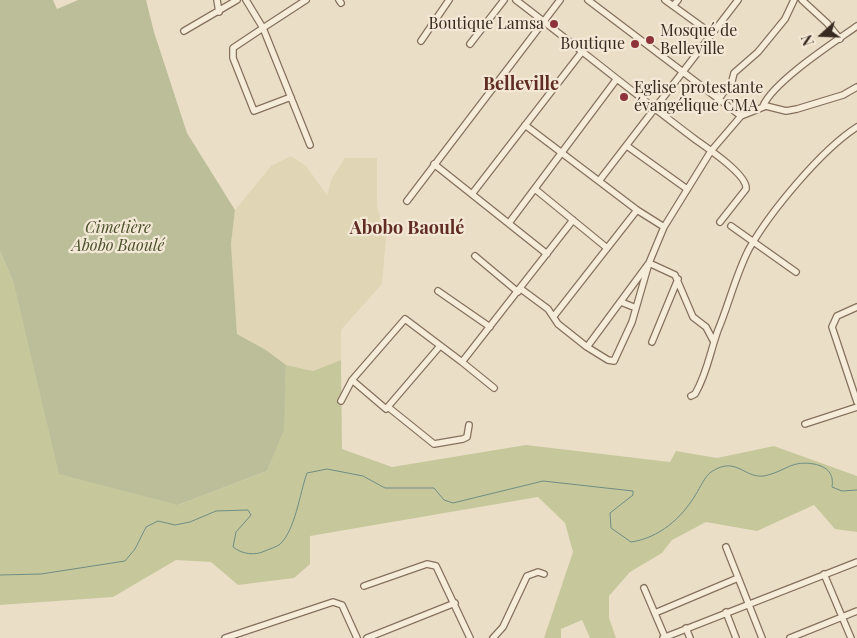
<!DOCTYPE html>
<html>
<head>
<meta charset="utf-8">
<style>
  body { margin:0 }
  #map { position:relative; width:857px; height:638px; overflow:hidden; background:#ebdec7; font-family:"Playfair Display",serif }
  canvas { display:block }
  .north { position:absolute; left:797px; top:10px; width:50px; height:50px; -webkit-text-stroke:4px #f3e8d6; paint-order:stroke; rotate:250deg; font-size:14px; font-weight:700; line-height:20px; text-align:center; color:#372a20 }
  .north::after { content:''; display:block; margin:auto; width:18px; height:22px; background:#372a20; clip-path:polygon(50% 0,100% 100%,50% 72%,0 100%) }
</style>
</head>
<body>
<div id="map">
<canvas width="857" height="638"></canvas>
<div class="north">N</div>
</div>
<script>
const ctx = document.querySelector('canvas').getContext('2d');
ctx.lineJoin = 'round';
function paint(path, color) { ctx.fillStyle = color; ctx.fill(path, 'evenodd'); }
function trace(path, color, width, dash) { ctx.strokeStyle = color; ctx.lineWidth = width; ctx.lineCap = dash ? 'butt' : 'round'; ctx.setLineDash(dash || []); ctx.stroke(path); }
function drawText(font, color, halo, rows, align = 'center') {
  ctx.font = font + ' "Playfair Display",serif'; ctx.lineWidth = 4.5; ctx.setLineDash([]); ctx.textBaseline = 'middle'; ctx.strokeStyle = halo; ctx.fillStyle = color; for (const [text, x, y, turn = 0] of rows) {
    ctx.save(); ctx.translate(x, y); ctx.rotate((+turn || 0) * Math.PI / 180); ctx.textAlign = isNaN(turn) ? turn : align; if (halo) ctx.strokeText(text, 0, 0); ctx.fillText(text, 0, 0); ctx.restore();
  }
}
paint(new Path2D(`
  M 291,156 L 306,166 L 327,195 L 332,178 L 345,158 L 377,158 L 377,206 L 386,238 L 382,284 L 341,330 L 341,360 L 313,371 L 286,365 L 266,350 L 237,334 L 231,244 L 235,210 L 271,166 Z`), '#e0d6b5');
paint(new Path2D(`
  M 0,251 L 14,284 L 178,505 L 267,471 L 283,430 L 286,365 L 313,371 L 341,360 L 342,449 L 392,467 L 526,445 L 670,462 L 676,451 L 717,458 L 774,446 L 857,476 L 857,532 L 835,529 L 814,505 L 757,531 L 706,522 L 672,540 L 662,553 L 630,572 L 609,596 L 609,618 L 616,638 L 590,638 L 582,620 L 561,629 L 561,638 L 544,638 L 573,552 L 565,523 L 538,497 L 310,536 L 310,564 L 294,578 L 238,585 L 211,562 L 176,560 L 113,597 L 0,605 Z`), '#c6c89c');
paint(new Path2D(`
  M 0,0 L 53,0 L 57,9 L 78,0 L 146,0 L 154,32 L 187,133 L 235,210 L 231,244 L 237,334 L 266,350 L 286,365 L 284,430 L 267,471 L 178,505 L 59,474 L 14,284 L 0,251 Z`), '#bcbe9a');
trace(new Path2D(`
  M 0,575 L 41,574 L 125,561 L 135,549 L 146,527 L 158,521 L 175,525 L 190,522 L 216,511 L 248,510 L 251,515 L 236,532 L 233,547 C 242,554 254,556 265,551 C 269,549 276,547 279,545 C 295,532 300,492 307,473 L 327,469 L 363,476 L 385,488 L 434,488 L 444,500 L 453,503 L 543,481 L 633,491 L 633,495 L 610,513 L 611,528 L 631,542 C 659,538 682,518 696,494 C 700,488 705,476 711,472 C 738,454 745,482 768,475 C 787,470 792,460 814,464 C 828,467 834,474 832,487 L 842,491 L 857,490`), '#6f8d83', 1);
const minor = new Path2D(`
  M 217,0 L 219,12
  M 246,0 L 263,28 L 306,0
  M 339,0 L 341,3
  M 516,0 C 576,46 635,94 696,140 C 707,148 748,175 746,189 L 720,222
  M 588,0 L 741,116 L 766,106 L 786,111 L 797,109 L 843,95 L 857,87
  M 665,0 L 712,34
  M 802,0 L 827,23 L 840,39
  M 673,6 L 678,0
  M 184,31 L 237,0
  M 421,41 L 449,0
  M 470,44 L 504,0
  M 291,97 L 254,111 L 233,58 L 233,48 L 263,28 L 310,145
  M 718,100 L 732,81 L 734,73 L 758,52 L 785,19 L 794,0
  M 763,106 C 774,81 833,43 857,26
  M 525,125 L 637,210 L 664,227
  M 627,146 L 687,189
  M 434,164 L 547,254
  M 599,181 L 738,0
  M 535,189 L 607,248
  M 472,194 L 581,53
  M 407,201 L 560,0
  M 509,223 L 616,80
  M 731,226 L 796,272
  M 475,256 L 518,292
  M 521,289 L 548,309 L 558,324 L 587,347 L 608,360 L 614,361 L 632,322 L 649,263 L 675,275 L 693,317 L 706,327 L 714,342
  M 438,291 L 490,327
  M 621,302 L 636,308
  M 857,307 L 837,316 L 832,327 L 857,402
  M 554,316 L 637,210
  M 652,342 L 678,279
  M 587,347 L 649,263 L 664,227 L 711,151 L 741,116
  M 462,362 L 494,388
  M 352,380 L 386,409 L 440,346
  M 691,396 L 695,394 C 707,374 710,352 718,330 C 729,304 736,274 749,249 C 770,212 821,150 857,127
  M 341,401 L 352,380 L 405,319 L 462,362 L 573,220
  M 388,407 L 434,444 L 463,439 L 467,437 L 469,425
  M 805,424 L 857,407
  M 726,547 L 762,638
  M 824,574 L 851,638
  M 364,586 L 427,564 L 436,566 L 470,638
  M 644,588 L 665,637
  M 726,612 L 736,638
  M 655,613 L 738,578
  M 686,628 L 690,638
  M 225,638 L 333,602 L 342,605 L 357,638
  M 367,638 L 455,603
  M 493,638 L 503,627 L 527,576 L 538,572 L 544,574
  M 663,638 L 857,562
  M 790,638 L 857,611`);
trace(minor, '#85705e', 8);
trace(minor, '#f6ecda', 5.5);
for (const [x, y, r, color] of [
  [554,24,5,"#8f333b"],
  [650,40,5,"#8f333b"],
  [635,44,5,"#8f333b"],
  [624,97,5,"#8f333b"]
]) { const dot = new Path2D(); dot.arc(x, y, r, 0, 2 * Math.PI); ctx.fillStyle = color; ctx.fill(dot); trace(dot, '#f3e8d6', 2); }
drawText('16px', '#372a20', '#f3e8d6', [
  ["Boutique Lamsa",544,24],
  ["Mosqué de",660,31,"left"],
  ["Belleville",660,49,"left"],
  ["Boutique",625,44],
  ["Eglise protestante",634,88,"left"],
  ["évangélique CMA",634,106,"left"]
], 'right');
drawText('italic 16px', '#4a5129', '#f3e8d6', [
  ["Cimetière",118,228],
  ["Abobo Baoulé",118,246]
]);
drawText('bold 18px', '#602c23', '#f3e8d6', [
  ["Belleville",521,84],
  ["Abobo Baoulé",407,228]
]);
</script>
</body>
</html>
